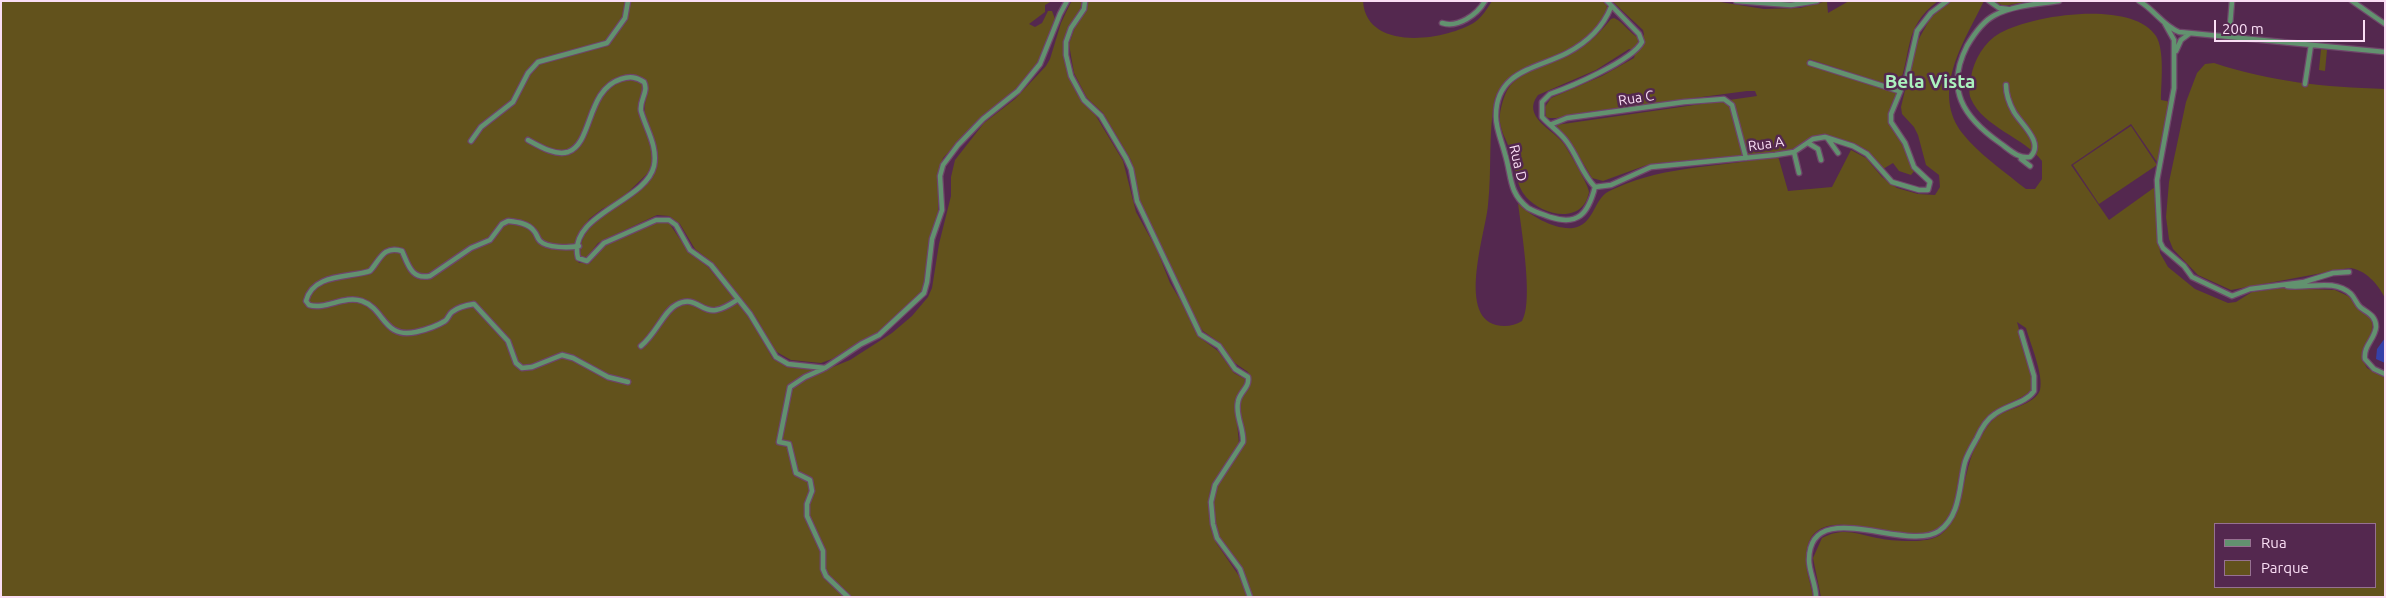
<!DOCTYPE html>
<html>
<head>
<meta charset="utf-8">
<style>
  body { margin:0 }
  #map { position:relative; width:2386px; height:598px; overflow:hidden; background:#54284f; font-family:Ubuntu,sans-serif }
  canvas { display:block }
  .frame { position:absolute; inset:0; border:2px solid #fadef5; pointer-events:none }
  .legend { position:absolute; left:2214px; top:523px; width:162px; height:65px; box-sizing:border-box; background:#54284f; border:1px solid #967191; margin:0; padding:6px 9px; list-style:none; font-size:15px; color:#fadef5 }
  .legend li { display:flex; align-items:center; gap:10px; height:25px }
  .legend b { width:25px; border:1px solid #967191 }
  .scale { position:absolute; left:2214px; top:20px; width:151px; height:22px; box-sizing:border-box; border:2px solid #fadef5; border-top:0; padding-left:6px; font-size:15px; line-height:18px; white-space:nowrap; color:#fadef5; -webkit-text-stroke:4px #54284f; paint-order:stroke }
</style>
</head>
<body>
<div id="map">
<canvas width="2386" height="598"></canvas>
<div class="frame"></div>
<ul class="legend">
<li><b style="height:6px;background:#62926f"></b>Rua</li>
<li><b style="height:14px;background:#62521c"></b>Parque</li>
</ul>
<div class="scale">200 m</div>
</div>
<script>
const ctx = document.querySelector('canvas').getContext('2d');
ctx.lineJoin = 'round';
function paint(path, color) { ctx.fillStyle = color; ctx.fill(path, 'evenodd'); }
function trace(path, color, width, dash) { ctx.strokeStyle = color; ctx.lineWidth = width; ctx.lineCap = dash ? 'butt' : 'round'; ctx.setLineDash(dash || []); ctx.stroke(path); }
function drawText(font, color, halo, rows, align = 'center') {
  ctx.font = font + ' Ubuntu,sans-serif'; ctx.lineWidth = 5; ctx.setLineDash([]); ctx.textBaseline = 'middle'; ctx.strokeStyle = halo; ctx.fillStyle = color; for (const [text, x, y, turn = 0] of rows) {
    ctx.save(); ctx.translate(x, y); ctx.rotate((+turn || 0) * Math.PI / 180); ctx.textAlign = isNaN(turn) ? turn : align; if (halo) ctx.strokeText(text, 0, 0); ctx.fillText(text, 0, 0); ctx.restore();
  }
}
paint(new Path2D(`
  M 1,1 L 1052,1 L 1045,5 L 1045,12 L 1029,24 L 1035,27 L 1042,23 L 1048,11 L 1052,11 L 1055,19 L 1038,63 L 1016,90 L 984,115 L 943,158 L 938,177 L 938,212 L 932,233 L 926,274 L 921,294 L 876,334 L 864,339 L 832,359 L 821,363 L 791,360 L 775,351 L 757,319 L 713,263 L 695,249 L 680,224 L 669,216 L 657,215 L 608,238 L 598,243 L 587,257 L 581,257 C 574,212 651,204 657,164 C 660,146 649,130 645,113 C 643,102 650,92 647,83 L 639,104 L 653,154 L 650,171 L 619,201 L 602,209 L 589,219 L 576,244 L 575,257 L 579,263 L 590,263 L 604,246 L 661,221 L 669,223 L 688,251 L 708,267 L 750,318 L 773,359 L 785,365 L 812,367 L 823,371 L 850,360 L 892,333 L 912,316 L 928,297 L 932,288 L 939,244 L 951,196 L 951,177 L 955,160 L 984,123 L 1015,99 L 1046,66 L 1050,59 L 1061,23 L 1070,4 L 1072,1 L 1082,1 L 1080,12 L 1069,26 L 1063,47 L 1068,72 L 1077,94 L 1096,116 L 1123,161 L 1136,212 L 1157,250 L 1170,283 L 1182,303 L 1194,329 L 1199,337 L 1218,351 L 1234,373 L 1245,379 L 1244,387 L 1235,400 L 1239,444 L 1214,483 L 1210,490 L 1209,503 L 1211,530 L 1217,544 L 1239,576 L 1247,597 L 1,597 Z
  M 1087,1 L 1363,1 C 1366,52 1445,41 1475,22 C 1482,17 1487,9 1492,1 L 1603,1 L 1607,6 C 1607,15 1601,22 1595,29 C 1588,37 1580,43 1571,48 C 1543,64 1509,65 1495,98 C 1488,133 1492,170 1488,205 C 1486,231 1457,315 1496,325 C 1505,327 1514,326 1522,321 C 1534,302 1521,228 1518,203 C 1530,216 1555,230 1573,228 C 1593,225 1593,203 1606,193 C 1609,191 1613,189 1616,188 C 1666,165 1725,167 1778,156 L 1788,191 L 1832,187 L 1851,150 L 1866,158 L 1882,177 L 1897,188 L 1918,194 L 1935,195 L 1940,187 L 1939,175 L 1926,165 L 1918,135 L 1914,127 L 1902,114 L 1901,107 L 1916,44 L 1931,17 L 1951,1 L 1984,1 C 1964,42 1930,92 1963,134 C 1978,153 2000,168 2018,183 L 2026,189 L 2035,189 L 2042,179 L 2042,161 C 2025,138 1983,127 1971,99 C 1968,93 1970,83 1971,77 C 1974,60 1984,42 2000,33 C 2034,14 2133,0 2156,36 C 2165,51 2161,83 2161,100 L 2171,102 L 2157,162 L 2131,124 L 2071,165 L 2109,220 L 2155,187 L 2160,253 L 2168,267 L 2195,289 L 2228,303 L 2236,302 L 2252,292 L 2282,288 L 2335,290 L 2348,296 L 2372,319 C 2377,338 2355,348 2367,368 L 2385,378 L 2385,597 L 1821,597 L 1813,558 L 1822,538 C 1844,527 1856,534 1877,538 C 1891,541 1921,543 1934,538 C 1961,530 1963,471 1975,448 C 1980,438 1987,424 1996,417 C 2008,408 2035,405 2040,390 C 2044,375 2030,343 2026,328 L 2017,322 L 2033,381 L 2031,390 C 2021,401 2002,403 1993,414 C 1985,423 1967,455 1962,466 C 1954,486 1959,516 1938,529 C 1903,551 1806,489 1806,560 C 1806,572 1811,584 1813,597 L 1251,597 C 1249,590 1247,581 1243,574 C 1237,563 1226,554 1220,542 C 1212,526 1210,502 1217,485 L 1245,443 L 1245,433 L 1239,406 L 1242,396 L 1250,384 L 1250,377 L 1248,372 L 1232,361 L 1220,343 L 1203,331 L 1199,326 L 1142,207 L 1137,194 L 1131,160 L 1103,113 L 1087,98 L 1074,73 L 1069,44 L 1075,27 L 1085,12 ZM 2215,524 L 2375,524 L 2375,587 L 2215,587 Z
  M 1612,1 L 1714,1 L 1764,9 L 1800,8 L 1827,1 L 1828,13 L 1849,1 L 1938,1 C 1902,28 1913,52 1898,88 L 1809,59 L 1807,64 L 1897,91 L 1890,118 L 1900,136 L 1915,170 L 1911,175 L 1899,171 L 1893,163 L 1883,169 L 1867,150 L 1855,144 L 1826,136 L 1787,151 L 1659,163 L 1644,166 L 1603,181 L 1592,178 L 1571,143 L 1556,125 L 1757,96 L 1755,91 L 1747,91 C 1694,98 1641,105 1587,112 C 1578,113 1553,121 1546,117 L 1545,107 L 1551,98 L 1602,76 L 1634,58 L 1636,51 L 1629,49 L 1596,70 L 1538,95 C 1521,117 1553,129 1564,144 C 1569,152 1588,184 1589,192 C 1583,225 1543,216 1526,197 C 1515,184 1515,166 1510,150 C 1507,141 1501,132 1500,122 C 1499,113 1502,103 1505,95 C 1516,67 1555,64 1578,50 C 1591,42 1601,31 1611,19 L 1614,18 C 1624,22 1633,38 1642,39 L 1644,34 L 1643,30 Z
  M 1993,1 L 2030,1 L 2004,6 Z
  M 2321,49 L 2327,50 L 2325,71 L 2319,70 Z
  M 2214,63 C 2272,82 2324,87 2385,89 L 2385,298 C 2378,284 2365,269 2349,268 L 2231,290 L 2198,275 L 2173,249 L 2169,239 L 2166,217 L 2169,182 L 2186,102 L 2197,73 L 2205,64 Z
  M 2131,126 L 2157,165 L 2099,204 L 2073,165 Z`), '#62521c');
paint(new Path2D(`
  M 2385,338 L 2385,363 L 2376,359 L 2377,349 Z`), '#3541a9');
const minor = new Path2D(`
  M 1085,1 L 1084,9 L 1071,28 L 1066,42 L 1066,55 L 1071,76 L 1084,100 L 1101,116 L 1126,158 L 1131,169 L 1137,201 L 1200,334 L 1219,346 L 1235,369 L 1248,377 C 1250,388 1239,392 1238,402 C 1235,416 1244,428 1243,442 L 1215,485 L 1211,502 L 1213,524 L 1217,538 L 1240,569 L 1250,597
  M 1607,1 L 1639,34 L 1642,42 C 1632,61 1570,87 1550,94 L 1542,102 L 1542,117 C 1550,126 1560,132 1567,142 C 1578,157 1582,174 1595,187 C 1588,214 1578,226 1550,217 C 1542,214 1535,212 1528,208 C 1508,192 1512,176 1505,154 C 1502,142 1496,129 1496,117 C 1495,71 1536,69 1567,53 C 1586,43 1603,27 1611,7
  M 1736,1 L 1791,5 L 1817,1
  M 1989,1 L 1999,8 L 2008,9
  M 2139,1 C 2154,9 2163,26 2179,32 L 2385,52
  M 2352,1 L 2385,24
  M 2164,22 L 2174,40 L 2174,88 L 2157,180 L 2160,242 L 2163,248 L 2184,266 L 2192,277 L 2232,296 L 2250,289 L 2304,282 L 2333,273 L 2349,272
  M 1442,23 C 1458,28 1477,15 1485,1
  M 2229,37 L 2232,1
  M 2176,51 L 2181,40 L 2189,34
  M 1810,63 L 1899,91
  M 2305,84 L 2311,45
  M 2006,85 C 2006,95 2009,103 2014,112 C 2021,124 2045,143 2030,157 C 2018,159 2010,150 2000,143 C 1963,117 1945,89 1967,46 C 1974,34 1983,21 1995,15 C 2014,5 2039,4 2059,1
  M 1552,124 L 1567,118 L 1684,102 L 1724,99 L 1732,105 L 1746,158
  M 1828,139 L 1838,153
  M 528,140 C 539,146 555,156 568,152 C 593,143 586,90 621,79 C 630,76 636,77 644,82 C 649,92 639,100 641,111 C 646,129 658,146 654,166 C 646,202 567,214 578,258 L 587,261 L 604,243 L 656,220 L 669,220 L 676,225 L 690,250 L 711,265 L 750,314 L 776,357 L 788,364 L 825,368 L 861,344 L 879,335 L 924,293 L 927,282 L 932,239 L 942,210 L 940,176 L 943,165 L 958,145 L 983,119 L 1018,91 L 1040,64 L 1060,14 L 1067,1
  M 471,141 L 481,127 L 513,102 L 528,73 L 538,62 L 607,43 L 625,18 L 628,1
  M 1808,143 L 1818,149 L 1821,160
  M 1794,152 L 1799,173
  M 2021,159 L 2030,166
  M 1595,187 L 1611,185 L 1651,167 L 1775,155 L 1794,152 L 1813,139 L 1825,137 L 1853,146 L 1867,154 L 1892,182 L 1919,190 L 1928,190 L 1930,182 L 1914,167 L 1905,143 L 1891,122 L 1891,114 L 1907,75 L 1917,31 L 1931,13 L 1947,1
  M 579,246 C 569,248 547,248 540,241 C 537,238 537,234 534,231 C 528,223 517,222 508,221 L 502,224 L 490,240 L 471,248 L 430,276 C 411,280 408,264 402,251 C 383,245 380,260 370,271 C 349,278 313,273 306,301 L 309,305 C 326,310 344,295 362,301 C 385,309 383,339 416,332 C 425,330 437,326 445,321 C 448,319 449,314 452,312 C 457,308 467,305 474,304 L 508,341 L 516,363 L 522,368 L 532,367 L 562,355 L 573,358 L 608,377 L 628,382
  M 2287,286 C 2308,289 2334,278 2351,294 C 2355,298 2356,303 2360,307 C 2367,313 2376,315 2376,327 C 2375,339 2363,346 2365,359 L 2374,369 L 2385,374
  M 641,346 C 656,334 664,311 676,305 C 695,294 701,313 716,310 C 723,309 731,304 737,300
  M 823,369 L 805,377 L 790,387 L 779,442 L 789,444 L 796,473 L 810,480 L 812,491 L 807,504 L 807,516 L 823,551 L 823,569 L 826,576 L 848,597
  M 1816,597 C 1816,584 1809,572 1809,560 C 1809,495 1907,553 1939,531 C 1961,516 1959,484 1965,462 C 1968,453 1973,445 1977,438 C 1981,429 1987,419 1995,414 C 2007,405 2026,403 2034,391 L 2034,376 L 2021,332`);
trace(minor, '#6f456a', 7);
trace(minor, '#62926f', 4.5);
drawText('14px', '#fadef5', '#54284f', [
  ["Rua C",1636,98,-9],
  ["Rua A",1766,144,-8],
  ["Rua D",1518,163,77]
]);
drawText('bold 19px', '#abf2be', '#54284f', [
  ["Bela Vista",1930,82]
]);
</script>
</body>
</html>
